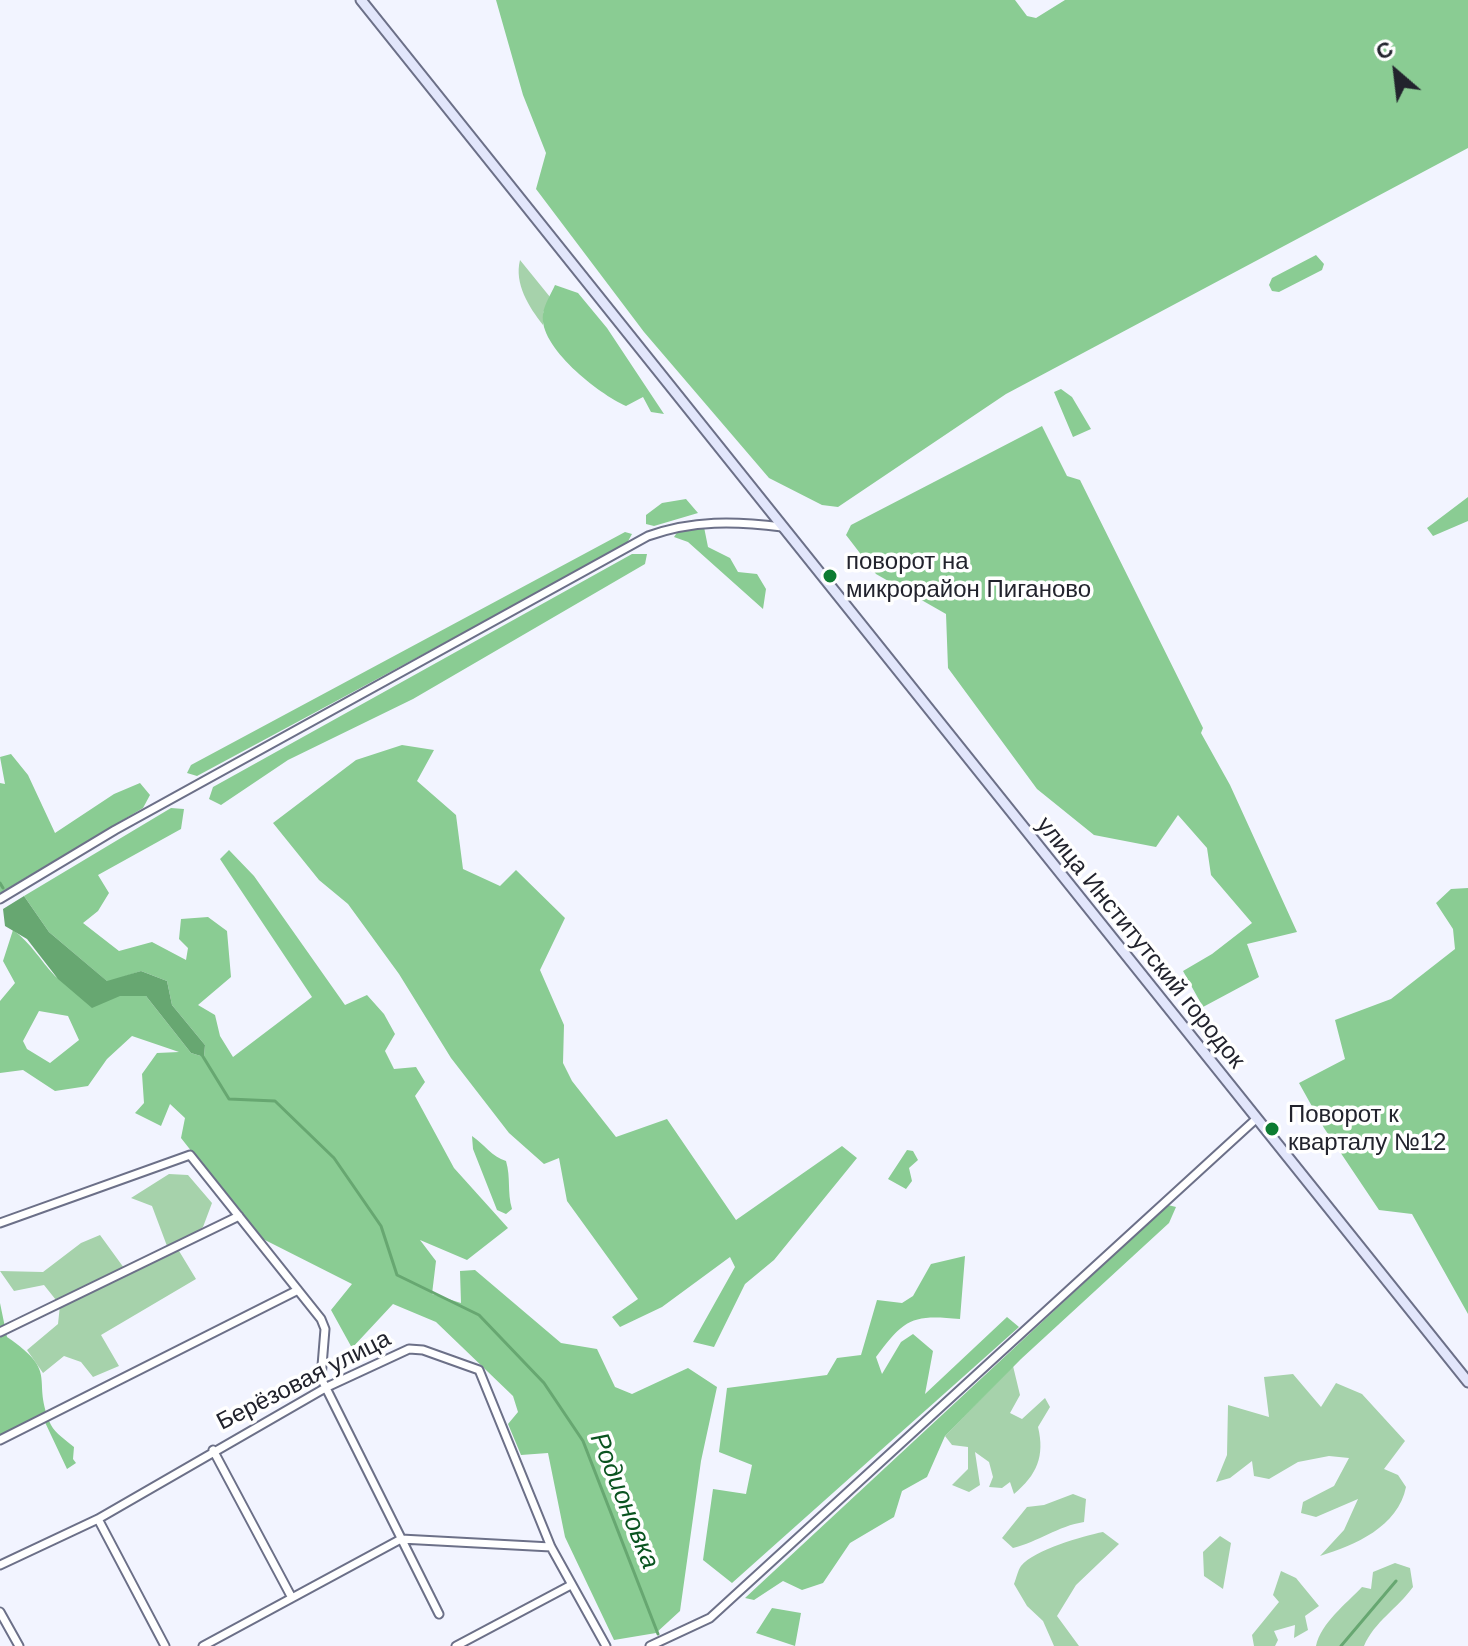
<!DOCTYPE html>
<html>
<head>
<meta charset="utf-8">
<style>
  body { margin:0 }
  #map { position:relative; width:1468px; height:1646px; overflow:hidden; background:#f2f4ff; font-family:Helvetica,sans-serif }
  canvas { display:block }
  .north { position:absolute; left:1356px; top:32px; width:80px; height:80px; -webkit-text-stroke:6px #fff; paint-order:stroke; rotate:332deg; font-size:22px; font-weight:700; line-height:32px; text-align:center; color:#22232d }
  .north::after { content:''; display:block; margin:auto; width:28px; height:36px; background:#22232d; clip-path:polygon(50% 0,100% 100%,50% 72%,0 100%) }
</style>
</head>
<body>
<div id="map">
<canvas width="1468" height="1646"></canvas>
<div class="north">С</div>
</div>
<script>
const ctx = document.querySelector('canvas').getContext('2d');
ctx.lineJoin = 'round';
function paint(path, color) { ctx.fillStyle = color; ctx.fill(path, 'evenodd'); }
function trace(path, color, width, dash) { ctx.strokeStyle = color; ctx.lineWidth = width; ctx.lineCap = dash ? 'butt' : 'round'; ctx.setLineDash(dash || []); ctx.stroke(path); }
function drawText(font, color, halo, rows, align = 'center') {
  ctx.font = font + ' Helvetica,sans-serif'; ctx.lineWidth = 7; ctx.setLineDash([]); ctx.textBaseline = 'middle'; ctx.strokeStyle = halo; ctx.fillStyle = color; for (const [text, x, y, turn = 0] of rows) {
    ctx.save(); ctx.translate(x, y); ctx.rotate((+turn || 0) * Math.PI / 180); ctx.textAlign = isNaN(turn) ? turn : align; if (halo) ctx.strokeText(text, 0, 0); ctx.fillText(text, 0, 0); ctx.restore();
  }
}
paint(new Path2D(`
  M 520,260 L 550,297 L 543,313 L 543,325 C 529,307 514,284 520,260 Z
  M 169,1174 L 188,1175 L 212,1203 L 203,1227 L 176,1246 L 196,1279 L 101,1335 L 119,1366 L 93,1377 L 81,1362 L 64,1356 L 43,1373 L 27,1350 L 58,1324 L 60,1305 L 44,1285 L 14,1291 L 0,1271 L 43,1272 L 81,1243 L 100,1235 L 124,1268 L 167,1246 L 152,1206 L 131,1198 Z
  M 1013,1366 L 1020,1395 L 1010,1413 L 1022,1419 L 1045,1398 L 1050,1407 L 1038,1427 C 1045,1456 1037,1475 1014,1494 L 1010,1482 L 1002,1488 L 989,1487 L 993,1477 L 989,1462 L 975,1452 L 980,1485 L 969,1492 L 952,1485 L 968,1469 L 968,1447 L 952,1445 L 945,1436 Z
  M 1293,1374 L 1321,1407 L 1336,1383 L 1362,1394 L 1405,1441 L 1384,1469 L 1398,1475 L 1406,1487 C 1398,1527 1355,1545 1320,1556 L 1344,1530 L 1358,1499 L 1316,1517 L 1301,1513 L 1303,1502 L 1334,1486 L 1349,1458 L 1329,1456 L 1298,1462 L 1269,1479 L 1254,1476 L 1252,1461 L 1230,1478 L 1216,1482 L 1227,1455 L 1228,1405 L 1269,1417 L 1264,1377 Z
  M 1073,1494 L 1086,1499 L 1084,1522 C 1058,1526 1038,1542 1013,1548 L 1002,1538 L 1027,1507 L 1044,1505 Z
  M 1103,1532 L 1119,1544 L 1076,1585 L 1057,1616 L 1079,1646 L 1054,1646 L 1043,1621 L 1027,1606 L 1014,1584 C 1016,1579 1018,1570 1021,1566 C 1034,1550 1083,1536 1103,1532 Z
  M 1220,1536 L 1231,1543 L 1223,1589 L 1204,1576 L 1203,1552 Z
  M 1395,1563 L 1410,1568 L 1413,1587 C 1398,1608 1374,1622 1364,1646 L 1316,1646 C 1321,1623 1346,1604 1362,1587 L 1371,1589 L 1373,1572 Z
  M 1281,1571 L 1296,1578 L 1319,1606 L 1305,1616 L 1308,1630 L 1294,1638 L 1295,1625 L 1274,1631 L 1278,1640 L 1275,1646 L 1254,1646 L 1252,1635 L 1279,1602 L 1273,1595 Z`), '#a6d2ab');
paint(new Path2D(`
  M 496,0 L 1015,0 L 1027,16 L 1036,18 L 1065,0 L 1468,0 L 1468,148 L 1006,394 L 838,507 L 822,505 L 769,478 L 644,332 L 536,189 L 546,153 L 523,95 Z
  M 1316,255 L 1324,264 L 1322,270 L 1279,292 L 1272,291 L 1269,285 L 1272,278 Z
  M 555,285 L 578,293 L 607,328 L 664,414 L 651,412 L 643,397 L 626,406 C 599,394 538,347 543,314 C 544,305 551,294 555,285 Z
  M 1061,389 L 1072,397 L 1091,429 L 1073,437 L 1054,392 Z
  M 1042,426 L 1067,476 L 1080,480 L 1203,728 L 1201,733 L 1230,785 L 1297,932 L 1247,944 L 1259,977 L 1203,1007 L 1183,971 L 1212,954 L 1252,923 L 1211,875 L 1207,848 L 1178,815 L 1156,847 L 1094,835 L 1037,789 L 948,668 L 946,614 L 876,574 L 846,535 L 851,525 Z
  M 1468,497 L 1468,521 L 1433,536 L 1427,528 Z
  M 686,499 L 698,513 L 654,526 L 646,524 L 646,515 L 662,503 Z
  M 704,527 L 708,547 L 730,558 L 738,572 L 757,574 L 766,589 L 763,609 L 688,542 L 674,537 L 678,531 Z
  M 625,532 L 632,534 L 626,545 L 197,776 L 187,773 L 191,765 Z
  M 632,554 L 647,554 L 645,564 L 413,699 L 288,760 L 221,805 L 209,799 L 213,787 Z
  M 402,745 L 434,750 L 417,781 L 456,815 L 463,869 L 500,886 L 516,870 L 565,918 L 540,970 L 564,1025 L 563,1063 L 572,1081 L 616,1137 L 667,1119 L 736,1220 L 842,1146 L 857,1158 L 774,1260 L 745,1284 L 714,1347 L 693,1342 L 735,1267 L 730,1257 L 662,1307 L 620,1327 L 612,1317 L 638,1299 L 567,1201 L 559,1158 L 544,1164 L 509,1133 L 451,1058 L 399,974 L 348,904 L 319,880 L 273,823 L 356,760 Z
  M 11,754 L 28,775 L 55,833 L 114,794 L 140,783 L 150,795 L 143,808 L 0,893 L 0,783 L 5,784 L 0,757 Z
  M 171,808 L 184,809 L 181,829 L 98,875 L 109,893 L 98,911 L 83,923 L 119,951 L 152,942 L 186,960 L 188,948 L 179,939 L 181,919 L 208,917 L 227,931 L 231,977 L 198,1005 L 215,1015 L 220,1036 L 233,1057 L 312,997 L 220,859 L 229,850 L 254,876 L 345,1005 L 367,995 L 384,1014 L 395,1034 L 385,1051 L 394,1069 L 416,1067 L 425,1082 L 415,1096 L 454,1168 L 508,1228 L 467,1260 L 420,1240 L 436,1261 L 432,1294 L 461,1303 L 460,1271 L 475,1270 L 561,1343 L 597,1349 L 615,1387 L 632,1394 L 688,1368 L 717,1387 L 701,1461 L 680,1611 L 656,1633 L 614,1640 L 565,1537 L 548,1453 L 521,1455 L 508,1424 L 518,1412 L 513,1396 L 436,1322 L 393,1304 L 352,1348 L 331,1310 L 352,1284 L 259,1237 L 181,1138 L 185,1118 L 170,1104 L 161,1126 L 135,1113 L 144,1103 L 142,1074 L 157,1053 L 179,1052 L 132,1036 L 107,1059 L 88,1086 L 55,1091 L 23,1070 L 0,1073 L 0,1001 L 15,983 L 3,961 L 13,930 C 31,943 40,960 55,976 C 70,990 126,996 146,996 L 191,1053 L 204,1057 L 205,1045 L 172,1005 L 167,981 L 141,971 L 108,982 L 49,932 L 24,896 ZM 39,1011 L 68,1016 L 79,1040 L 50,1063 L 27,1049 L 23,1041 Z
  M 1468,888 L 1468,1314 L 1412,1214 L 1379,1210 L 1324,1128 L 1299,1083 L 1345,1059 L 1335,1020 L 1391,999 L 1455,949 L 1453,929 L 1436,903 L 1451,889 Z
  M 472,1136 C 484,1144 492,1157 506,1161 C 511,1178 507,1192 512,1209 L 506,1214 L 497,1210 L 473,1149 Z
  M 907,1150 L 913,1151 L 918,1160 L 909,1168 L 912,1181 L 906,1189 L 888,1179 Z
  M 1168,1205 L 1176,1207 L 1169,1223 L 1021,1359 L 945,1436 L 927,1477 L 902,1491 L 894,1517 L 850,1543 L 823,1583 L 802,1590 L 783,1581 L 754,1600 L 745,1598 Z
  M 965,1256 L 960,1319 C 912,1314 904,1319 876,1357 L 882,1374 L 901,1342 L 913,1334 L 933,1351 L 925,1394 L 1007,1317 L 1019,1327 L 732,1583 L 703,1560 L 713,1489 L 746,1494 L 752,1465 L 719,1452 L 727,1388 L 827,1375 L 837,1358 L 861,1355 L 877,1300 L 902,1303 L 913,1296 L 931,1264 Z
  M 0,1303 L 7,1337 C 61,1374 30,1378 51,1425 C 55,1433 67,1441 74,1447 L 73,1459 L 76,1463 L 67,1469 L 43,1418 L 0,1440 Z
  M 772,1608 L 801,1613 L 795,1646 L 756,1633 Z`), '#8acc93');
paint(new Path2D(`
  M 24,896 L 49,932 L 107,981 L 141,971 L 167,981 L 172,1005 L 205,1045 L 204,1057 L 191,1053 L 146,996 L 120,996 L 92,1008 L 58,979 L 27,939 L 5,926 L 3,909 Z`), '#67a771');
trace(new Path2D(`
  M 0,883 L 3,888
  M 202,1055 L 229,1099 L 275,1101 L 334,1158 L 381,1226 L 397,1275 L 479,1315 L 544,1383 L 583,1441 L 658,1634
  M 1341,1646 L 1396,1581`), '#67a771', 3);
const street = new Path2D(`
  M 0,899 L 115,830 L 648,536 C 693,520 735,521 782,527
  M 0,1223 L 190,1155 L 321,1319 L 325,1329 L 321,1378 L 439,1614
  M 0,1332 L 239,1216
  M 0,1440 L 298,1290
  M 213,1450 L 292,1598
  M 98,1519 L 165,1646
  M 0,1565 L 98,1519 L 327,1387 L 409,1349 L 423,1350 L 479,1370 L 551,1547 L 606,1646
  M 0,1612 L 19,1646
  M 203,1646 L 401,1539 L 551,1547
  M 456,1646 L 571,1585
  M 650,1646 L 710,1618 L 1256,1119`);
const secondary = new Path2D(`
  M 361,0 L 1468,1382`);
trace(street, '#6c7088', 11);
trace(secondary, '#6c7088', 13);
trace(street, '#fff', 7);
trace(secondary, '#e2e6fb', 9);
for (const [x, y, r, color] of [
  [830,576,8,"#0d7c31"],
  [1272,1129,8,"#0d7c31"]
]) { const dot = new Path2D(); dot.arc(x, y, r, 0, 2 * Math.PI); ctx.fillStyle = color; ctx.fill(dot); trace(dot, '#fff', 3); }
drawText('24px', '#22232d', '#fff', [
  ["поворот на",846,562],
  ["микрорайон Пиганово",846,590],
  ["Поворот к",1288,1115],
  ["кварталу №12",1288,1143]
], 'left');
drawText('24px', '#22232d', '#fff', [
  ["улица Институтский городок",1140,943,51],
  ["Берёзовая улица",304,1381,-27]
]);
drawText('italic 26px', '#0a5420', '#fff', [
  ["Родионовка",624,1501,68]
]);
</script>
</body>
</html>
